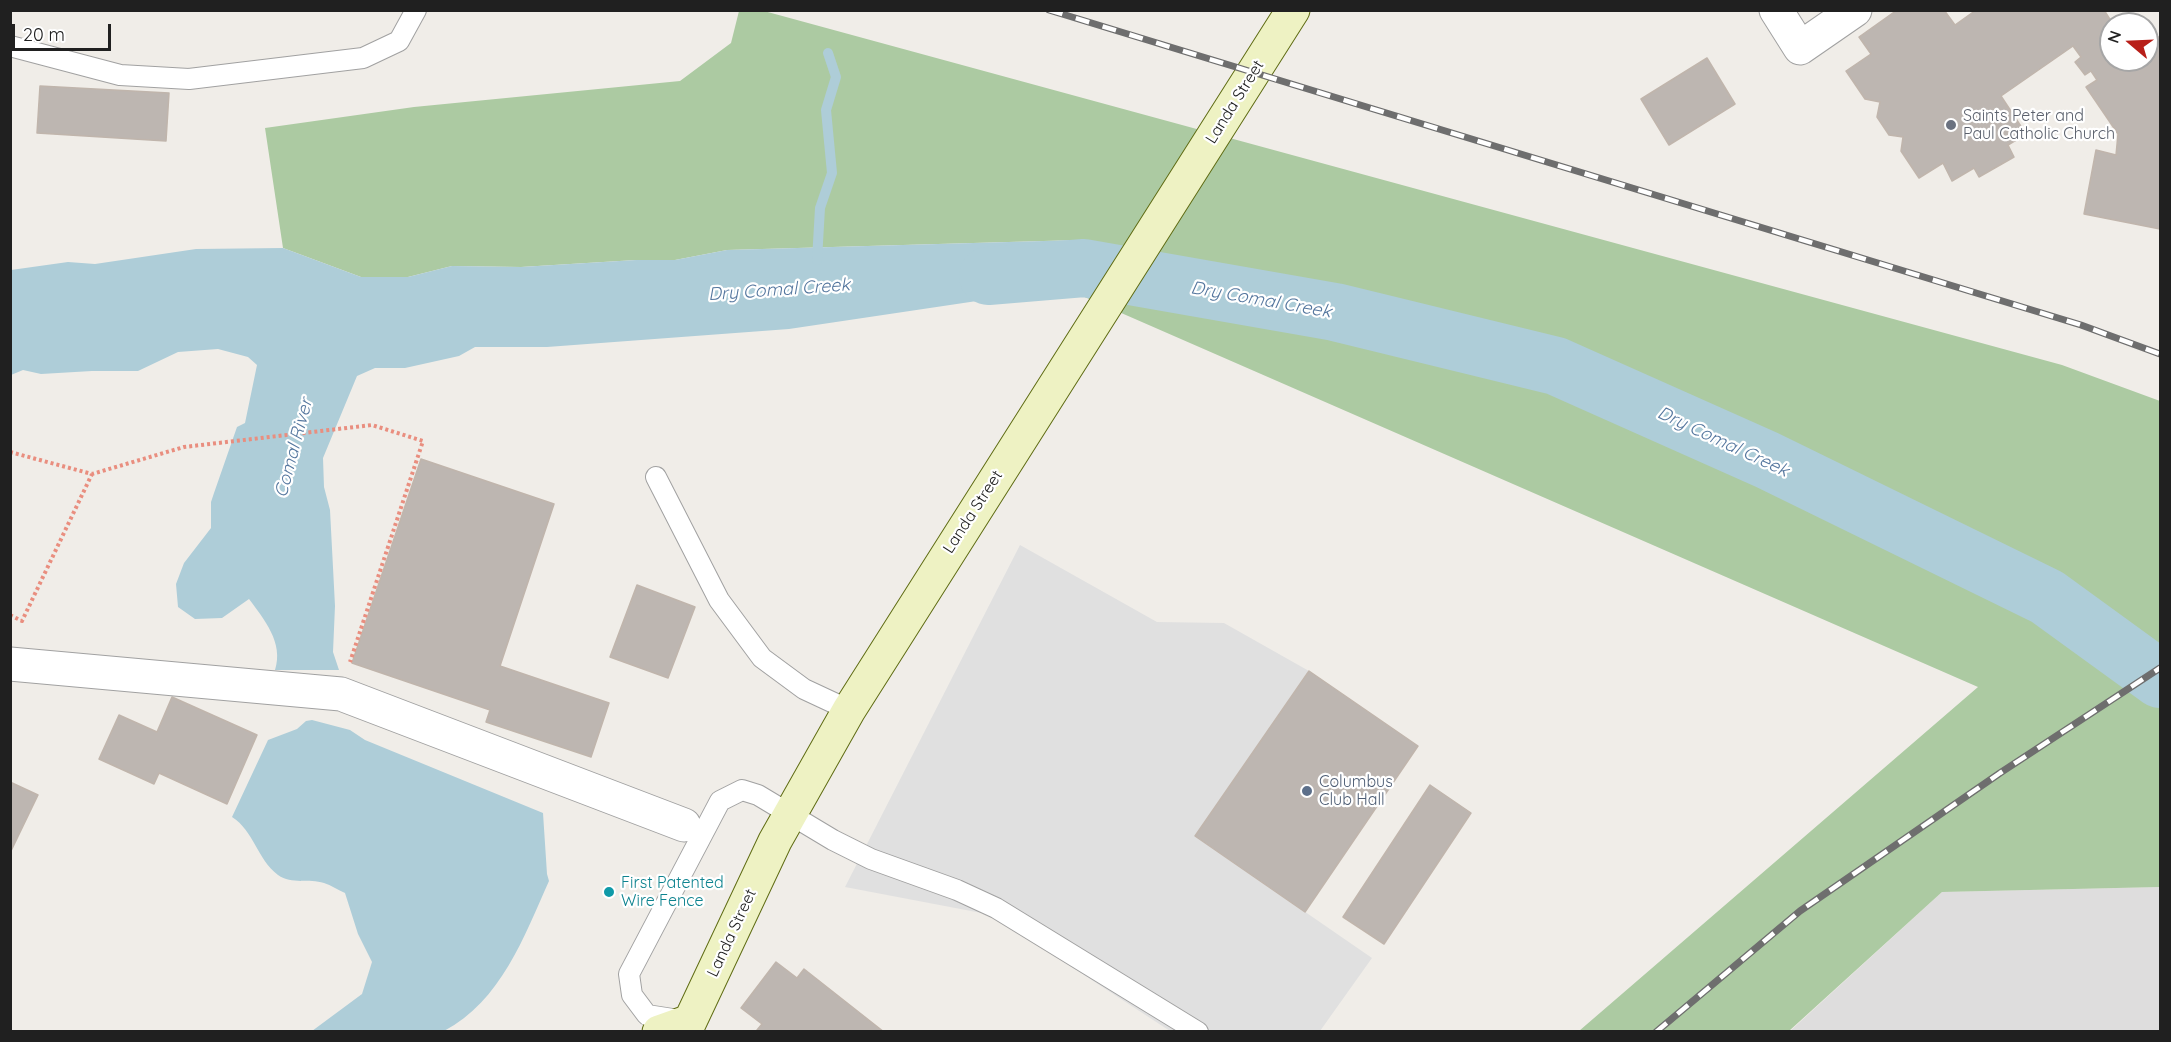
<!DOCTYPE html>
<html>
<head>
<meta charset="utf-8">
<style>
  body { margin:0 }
  #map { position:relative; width:2171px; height:1042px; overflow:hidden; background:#f0ede8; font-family:Quicksand,sans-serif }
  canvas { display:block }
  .frame { position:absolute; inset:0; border:12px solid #202020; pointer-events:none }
  .north { position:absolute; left:2099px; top:12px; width:60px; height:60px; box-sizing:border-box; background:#fff; border:2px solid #a6a6a6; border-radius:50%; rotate:289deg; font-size:16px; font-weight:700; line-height:24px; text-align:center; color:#202020 }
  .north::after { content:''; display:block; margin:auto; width:21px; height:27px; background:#b81f19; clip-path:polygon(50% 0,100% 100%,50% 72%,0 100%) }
  .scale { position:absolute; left:12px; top:24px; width:99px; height:27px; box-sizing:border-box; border:3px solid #202020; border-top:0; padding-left:8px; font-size:18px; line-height:21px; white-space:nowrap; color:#202020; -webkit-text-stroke:4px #fff; paint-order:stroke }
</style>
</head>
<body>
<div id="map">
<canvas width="2171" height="1042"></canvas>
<div class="frame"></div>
<div class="north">N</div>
<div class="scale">20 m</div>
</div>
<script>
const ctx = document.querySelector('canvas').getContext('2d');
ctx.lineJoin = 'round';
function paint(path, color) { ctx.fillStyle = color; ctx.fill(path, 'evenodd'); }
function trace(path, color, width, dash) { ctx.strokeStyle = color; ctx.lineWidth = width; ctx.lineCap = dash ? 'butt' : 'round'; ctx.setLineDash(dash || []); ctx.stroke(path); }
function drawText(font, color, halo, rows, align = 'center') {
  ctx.font = font + ' Quicksand,sans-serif'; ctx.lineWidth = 4.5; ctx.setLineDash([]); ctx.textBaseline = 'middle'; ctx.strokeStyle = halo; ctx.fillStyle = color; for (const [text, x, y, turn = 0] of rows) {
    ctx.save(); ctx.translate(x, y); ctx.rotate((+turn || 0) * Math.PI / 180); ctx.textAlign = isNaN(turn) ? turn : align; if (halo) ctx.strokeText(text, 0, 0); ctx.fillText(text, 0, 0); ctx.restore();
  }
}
paint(new Path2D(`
  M 2160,887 L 2160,1031 L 1789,1032 L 1942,892 Z`), '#dedddd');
paint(new Path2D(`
  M 739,11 L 764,11 L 2062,365 L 2160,401 L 2160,887 L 1942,892 L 1789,1031 L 1579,1031 L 1978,687 L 1064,288 L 1079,240 L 727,250 L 675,260 L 636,260 L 521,267 L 452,266 L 408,277 L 361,277 L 283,248 L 265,128 L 414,107 L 680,81 L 731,43 Z`), '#accaa2');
paint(new Path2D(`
  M 1020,545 L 1157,622 L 1224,623 L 1309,671 L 1195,836 L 1372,958 L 1320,1031 L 1170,1031 L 992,915 L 845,887 Z`), '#e0e0e0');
paint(new Path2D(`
  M 1079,240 L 1064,288 L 789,329 L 547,347 L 475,347 L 459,356 L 405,368 L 375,368 L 357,376 L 323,458 L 324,487 L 330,510 L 335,606 L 333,652 L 339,670 L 275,670 C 284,643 264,619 249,599 L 222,618 L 195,619 L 178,607 L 176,584 L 184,563 L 211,528 L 211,502 L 214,493 L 237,427 L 245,423 L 257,365 L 248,357 L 218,349 L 178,352 L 138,371 L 92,371 L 41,374 L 23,370 L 11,375 L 11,270 L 68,262 L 95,264 L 196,249 L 283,248 L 361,277 L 408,277 L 452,266 L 521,267 L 636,260 L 675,260 L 727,250 Z
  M 312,720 L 350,730 L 365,740 L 543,813 L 547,874 L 549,881 C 524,937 501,1001 444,1031 L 312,1031 L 362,994 L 372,962 L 358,934 L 345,893 C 338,890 331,885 324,883 C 309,878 292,885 278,875 C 257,859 254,831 232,817 L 268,740 L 297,729 L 306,721 Z`), '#aecdd8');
trace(new Path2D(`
  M 817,260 L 820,208 L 832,173 L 826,110 L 836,77 L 828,53`), '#aecdd8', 10);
trace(new Path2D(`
  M 988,276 L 1084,268 L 1335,312 L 1556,366 L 1767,460 L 2047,597 L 2160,679`), '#aecdd8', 58);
const building = new Path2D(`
  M 1897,10 L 1944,10 L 1955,25 L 1976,10 L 2104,10 L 2111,21 L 2106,24 L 2111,32 L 2111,60 L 2147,60 L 2147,45 L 2160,36 L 2160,229 L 2084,214 L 2096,150 L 2116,155 L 2118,134 L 2086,87 L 2097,80 L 2091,71 L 2085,75 L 2075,62 L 2081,57 L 2073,46 L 2001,96 L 2026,134 L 2008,145 L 2014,157 L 1979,177 L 1974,168 L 1952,181 L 1943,163 L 1919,178 L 1901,151 L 1903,137 L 1889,135 L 1877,117 L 1880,102 L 1865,99 L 1846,71 L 1871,54 L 1859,37 Z
  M 1707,58 L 1735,104 L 1669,145 L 1641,99 Z
  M 40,86 L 169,93 L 166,141 L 37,133 Z
  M 421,459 L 554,504 L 500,666 L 609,703 L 591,757 L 486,722 L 490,710 L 352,663 Z
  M 637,585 L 695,607 L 668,678 L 610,657 Z
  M 1309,671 L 1418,746 L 1305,912 L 1195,836 Z
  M 172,697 L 257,735 L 227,804 L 159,773 L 154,784 L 99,759 L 119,715 L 157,732 Z
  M 10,782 L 38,795 L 10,853 Z
  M 1430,785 L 1471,813 L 1384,944 L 1343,917 Z
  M 776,962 L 797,978 L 804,969 L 884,1032 L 759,1032 L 757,1030 L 762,1024 L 741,1008 Z`);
paint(building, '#bdb6b1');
trace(building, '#c0b5ac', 1.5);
const lane = new Path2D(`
  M 10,46 L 120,75 L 189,79 L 363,58 L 399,41 L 416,10
  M 656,477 L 719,600 L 762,658 L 804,689 L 849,710
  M 679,1020 L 647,1015 L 632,995 L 629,974 L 720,801 L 742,790 L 758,795 L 833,840 L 871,859 L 957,890 L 996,908 L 1198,1032`);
const street = new Path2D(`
  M 1776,10 L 1800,48 L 1855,10
  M 10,664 L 341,694 L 684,825`);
const secondary = new Path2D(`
  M 659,1032 L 690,1021
  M 685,1032 L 775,841 L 849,710 L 1293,10`);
trace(lane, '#a1a1a1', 22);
trace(street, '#a1a1a1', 35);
trace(secondary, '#5f6c13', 35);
trace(new Path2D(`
  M 10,452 L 92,474 L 184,447 L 372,425 L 423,441 L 350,662
  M 10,615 L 22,621 L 92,474`), '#e98e7f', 4, [3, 3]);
trace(lane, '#fff', 20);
trace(street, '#fff', 33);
trace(secondary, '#eef2c3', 33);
const rail = new Path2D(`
  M 1049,10 L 2081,325 L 2160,354
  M 1656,1032 L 1800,911 L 2000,773 L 2160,668`);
trace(rail, '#6e6e6e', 7);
trace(rail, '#fff', 4.5, [14]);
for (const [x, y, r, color] of [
  [1951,125,6,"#6b7280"],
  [1307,791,6,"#5c6f8a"],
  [609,892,6,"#0f9aa8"]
]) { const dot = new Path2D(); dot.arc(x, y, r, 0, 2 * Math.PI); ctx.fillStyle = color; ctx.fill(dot); trace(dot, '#fff', 2); }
drawText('16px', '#202020', '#fff', [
  ["Landa Street",1235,102,-58],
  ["Landa Street",973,512,-57],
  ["Landa Street",732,933,-65]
]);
drawText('16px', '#5b616d', '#fff', [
  ["Saints Peter and",1963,116],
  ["Paul Catholic Church",1963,134]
], 'left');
drawText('16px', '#4e5e75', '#fff', [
  ["Columbus",1319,782],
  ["Club Hall",1319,800]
], 'left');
drawText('16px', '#0d838f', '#fff', [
  ["First Patented",621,883],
  ["Wire Fence",621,901]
], 'left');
drawText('italic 18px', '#54769e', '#fff', [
  ["Dry Comal Creek",779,290,-4],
  ["Dry Comal Creek",1261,300,10],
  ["Dry Comal Creek",1723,442,25],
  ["Comal River",294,448,-75]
]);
</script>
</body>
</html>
